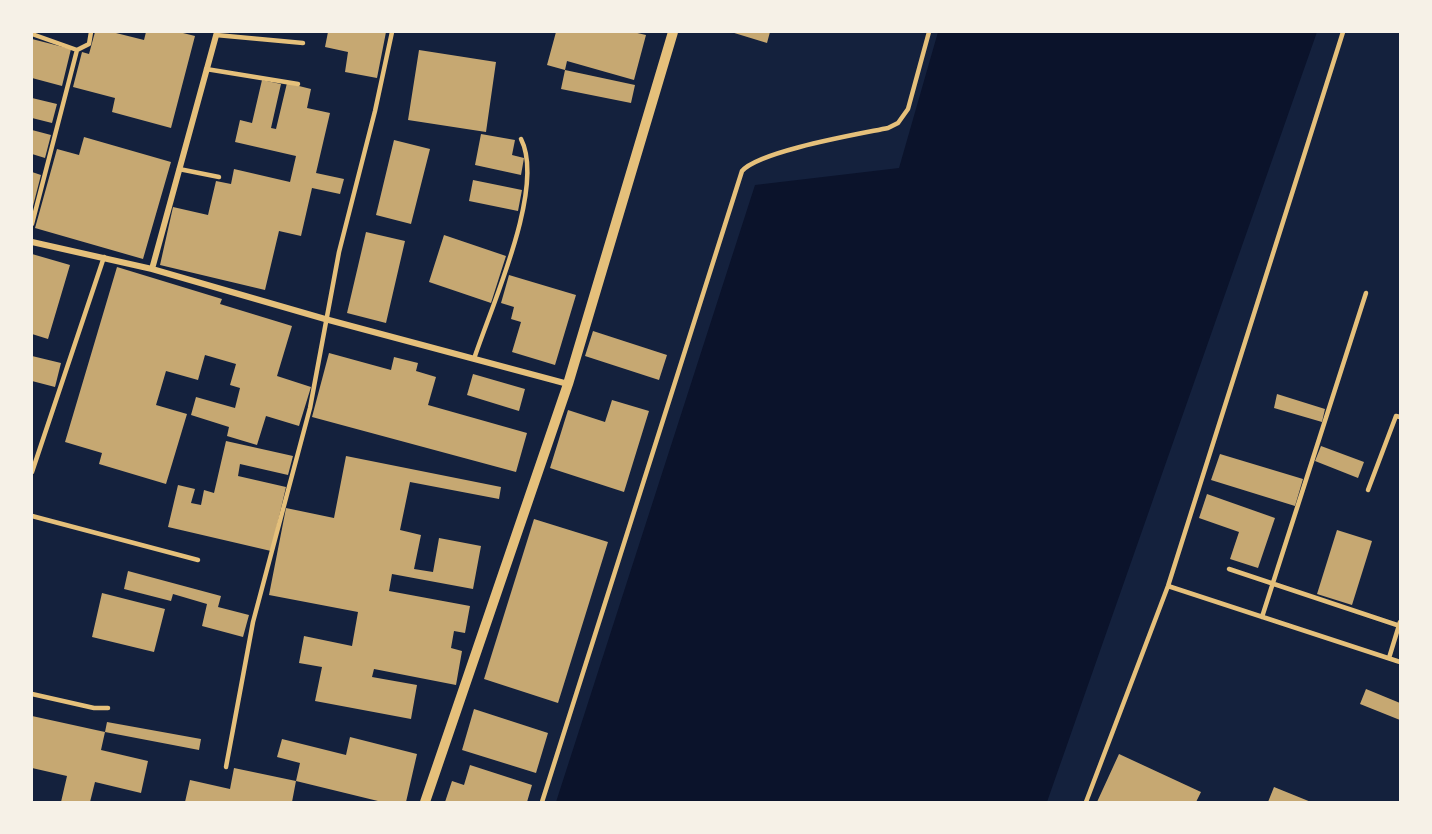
<!DOCTYPE html>
<html>
<head>
<meta charset="utf-8">
<style>
  body { margin:0 }
  #map { position:relative; width:1432px; height:834px; overflow:hidden; background:#14213d; font-family:Roboto,sans-serif }
  canvas { display:block }
  .frame { position:absolute; inset:0; border:33px solid #f6f1e7; pointer-events:none }
</style>
</head>
<body>
<div id="map">
<canvas width="1432" height="834"></canvas>
<div class="frame"></div>
</div>
<script>
const ctx = document.querySelector('canvas').getContext('2d');
ctx.lineJoin = 'round';
function paint(path, color) { ctx.fillStyle = color; ctx.fill(path, 'evenodd'); }
function trace(path, color, width, dash) { ctx.strokeStyle = color; ctx.lineWidth = width; ctx.lineCap = dash ? 'butt' : 'round'; ctx.setLineDash(dash || []); ctx.stroke(path); }
paint(new Path2D(`
  M 938,32 L 1317,32 L 1047,802 L 556,802 L 755,185 L 899,168 Z`), '#0b132b');
paint(new Path2D(`
  M 95,32 L 112,32 L 144,40 L 146,32 L 179,32 L 195,36 L 171,128 L 112,112 L 115,98 L 73,87 L 82,52 L 89,54 Z
  M 328,32 L 386,32 L 377,78 L 345,72 L 348,52 L 325,47 Z
  M 556,32 L 633,32 L 646,35 L 634,80 L 567,61 L 565,70 L 547,65 Z
  M 731,32 L 770,32 L 767,43 Z
  M 32,39 L 71,49 L 62,86 L 32,78 Z
  M 419,50 L 496,62 L 486,132 L 408,120 Z
  M 565,70 L 635,85 L 631,103 L 561,89 Z
  M 262,80 L 281,84 L 271,128 L 276,129 L 287,83 L 311,89 L 307,108 L 330,113 L 316,173 L 344,179 L 340,194 L 312,188 L 301,236 L 279,231 L 265,290 L 160,265 L 173,207 L 208,215 L 216,181 L 231,184 L 234,169 L 290,182 L 296,156 L 235,142 L 240,120 L 252,123 Z
  M 32,98 L 57,104 L 52,123 L 32,118 Z
  M 32,130 L 51,135 L 45,158 L 32,154 Z
  M 481,134 L 515,140 L 512,155 L 524,158 L 521,175 L 475,165 Z
  M 84,137 L 171,162 L 143,259 L 35,228 L 57,149 L 79,155 Z
  M 394,140 L 430,149 L 411,224 L 376,215 Z
  M 32,172 L 41,175 L 32,210 Z
  M 473,180 L 522,190 L 518,211 L 469,201 Z
  M 366,232 L 405,241 L 386,323 L 347,313 Z
  M 444,235 L 506,256 L 491,303 L 429,282 Z
  M 32,254 L 70,265 L 48,339 L 32,334 Z
  M 117,267 L 222,299 L 220,304 L 292,326 L 277,376 L 311,387 L 299,426 L 266,416 L 257,445 L 227,436 L 229,427 L 191,415 L 196,397 L 235,408 L 240,388 L 230,385 L 236,364 L 205,355 L 198,380 L 166,371 L 159,395 L 156,405 L 187,414 L 166,484 L 99,464 L 102,453 L 65,442 Z
  M 509,275 L 576,295 L 555,365 L 512,352 L 521,322 L 511,319 L 514,307 L 501,303 Z
  M 593,331 L 667,355 L 659,380 L 585,356 Z
  M 329,353 L 391,370 L 394,357 L 418,363 L 416,371 L 436,377 L 428,405 L 527,433 L 516,472 L 312,417 Z
  M 32,356 L 61,363 L 55,387 L 32,381 Z
  M 473,374 L 525,389 L 519,411 L 467,395 Z
  M 1277,394 L 1325,409 L 1322,422 L 1274,408 Z
  M 612,400 L 649,411 L 624,492 L 550,468 L 568,410 L 605,422 Z
  M 226,441 L 293,456 L 288,475 L 240,464 L 238,476 L 286,487 L 271,551 L 168,527 L 178,485 L 195,489 L 191,503 L 201,505 L 204,490 L 214,493 Z
  M 1321,446 L 1364,462 L 1358,478 L 1315,461 Z
  M 1220,454 L 1303,479 L 1295,506 L 1211,480 Z
  M 346,456 L 501,487 L 499,499 L 410,482 L 400,530 L 421,535 L 414,569 L 433,572 L 439,538 L 481,546 L 473,589 L 392,574 L 389,591 L 470,606 L 465,633 L 454,631 L 451,648 L 462,651 L 456,685 L 374,669 L 372,677 L 417,685 L 411,719 L 315,701 L 322,667 L 299,663 L 304,636 L 352,646 L 358,612 L 269,595 L 286,508 L 334,518 Z
  M 1207,494 L 1275,518 L 1258,568 L 1230,559 L 1239,532 L 1199,518 Z
  M 534,519 L 608,542 L 558,703 L 484,679 Z
  M 1337,530 L 1372,541 L 1352,605 L 1317,594 Z
  M 128,571 L 221,596 L 218,607 L 249,615 L 243,637 L 202,626 L 207,604 L 173,594 L 171,601 L 124,589 Z
  M 102,593 L 165,609 L 154,652 L 92,637 Z
  M 1366,689 L 1400,703 L 1400,720 L 1360,704 Z
  M 474,709 L 548,733 L 536,773 L 462,750 Z
  M 32,716 L 105,732 L 101,750 L 148,761 L 141,793 L 95,782 L 90,802 L 61,802 L 67,776 L 32,768 Z
  M 107,722 L 201,739 L 199,750 L 105,732 Z
  M 350,737 L 417,754 L 406,802 L 382,802 L 296,781 L 300,763 L 277,757 L 282,739 L 346,755 Z
  M 1119,754 L 1201,792 L 1196,802 L 1097,802 Z
  M 470,765 L 532,785 L 527,802 L 445,802 L 452,781 L 464,785 Z
  M 234,768 L 296,781 L 292,802 L 185,802 L 190,780 L 230,789 Z
  M 1274,787 L 1311,802 L 1268,802 Z`), '#c6a872');
trace(new Path2D(`
  M 32,34 L 77,50 L 32,224
  M 216,35 L 303,43
  M 77,50 L 89,44 L 91,32
  M 206,69 L 298,84
  M 179,169 L 219,177
  M 474,359 C 491,307 546,187 521,139
  M 32,472 L 104,257
  M 1368,490 L 1396,416 L 1400,417
  M 32,516 L 198,560
  M 1229,569 L 1400,626
  M 1168,586 L 1400,662
  M 1262,617 L 1366,293
  M 1389,658 L 1400,622
  M 32,694 L 94,708 L 108,708
  M 226,767 L 253,622 L 310,408 L 339,252 L 375,111 L 392,32
  M 542,802 L 742,171 C 759,151 859,134 888,128 L 898,123 L 908,109 L 929,32
  M 1086,802 L 1168,586 L 1343,32`), '#e5c07b', 4.5);
trace(new Path2D(`
  M 32,242 L 152,269 L 325,319 L 568,384
  M 152,269 L 217,32`), '#e5c07b', 6);
trace(new Path2D(`
  M 425,802 L 568,384 L 673,32`), '#e5c07b', 10);
</script>
</body>
</html>
